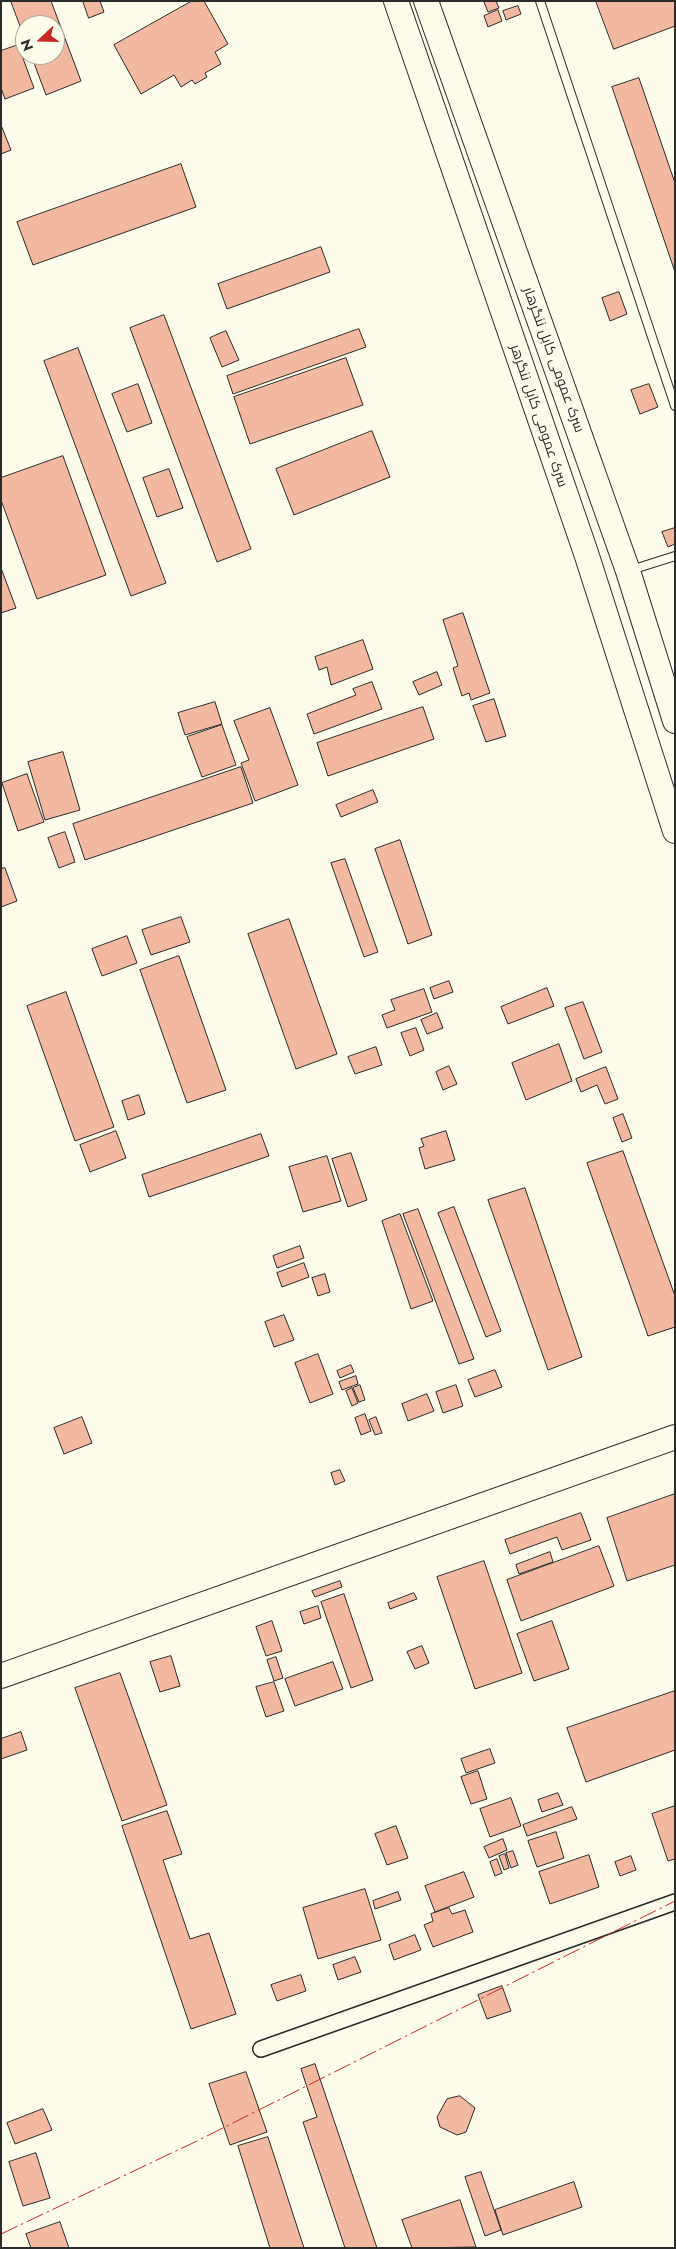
<!DOCTYPE html>
<html>
<head>
<meta charset="utf-8">
<style>
  body { margin:0 }
  #map { position:relative; width:676px; height:2249px; overflow:hidden; background:#fdfbea; font-family:Jost,sans-serif }
  canvas { display:block }
  .frame { position:absolute; inset:0; border:2px solid #2b2b2b; pointer-events:none }
  .north { position:absolute; left:15px; top:15px; width:50px; height:50px; box-sizing:border-box; background:#fdfbea; border:1px solid #a9a89e; border-radius:50%; rotate:249deg; font-size:14px; font-weight:700; line-height:20px; text-align:center; color:#2b2b2b }
  .north::after { content:''; display:block; margin:auto; width:18px; height:22px; background:#c62828; clip-path:polygon(50% 0,100% 100%,50% 72%,0 100%) }
</style>
</head>
<body>
<div id="map">
<canvas width="676" height="2249"></canvas>
<div class="frame"></div>
<div class="north">N</div>
</div>
<script>
const ctx = document.querySelector('canvas').getContext('2d');
ctx.lineJoin = 'round';
function paint(path, color) { ctx.fillStyle = color; ctx.fill(path, 'evenodd'); }
function trace(path, color, width, dash) { ctx.strokeStyle = color; ctx.lineWidth = width; ctx.lineCap = dash ? 'butt' : 'round'; ctx.setLineDash(dash || []); ctx.stroke(path); }
function drawText(font, color, halo, rows, align = 'center') {
  ctx.font = font + ' Jost,Cairo,sans-serif'; ctx.lineWidth = 4; ctx.setLineDash([]); ctx.textBaseline = 'middle'; ctx.strokeStyle = halo; ctx.fillStyle = color; for (const [text, x, y, turn = 0] of rows) {
    ctx.save(); ctx.translate(x, y); ctx.rotate((+turn || 0) * Math.PI / 180); ctx.textAlign = isNaN(turn) ? turn : align; if (halo) ctx.strokeText(text, 0, 0); ctx.fillText(text, 0, 0); ctx.restore();
  }
}
const building = new Path2D(`
  M 11,1 L 51,1 L 81,81 L 46,95 L 31,55 L 55,55 L 55,25 L 25,25 L 25,39 Z
  M 83,1 L 100,1 L 104,12 L 89,18 Z
  M 192,1 L 204,1 L 228,44 L 215,52 L 221,64 L 205,73 L 207,77 L 195,84 L 192,80 L 181,87 L 174,75 L 141,94 L 114,45 Z
  M 496,1 L 499,8 L 488,12 L 484,2 Z
  M 596,1 L 675,1 L 675,26 L 614,49 Z
  M 518,6 L 521,14 L 506,20 L 503,11 Z
  M 498,10 L 502,21 L 488,27 L 484,16 Z
  M 18,45 L 34,88 L 5,99 L 1,88 L 1,51 Z
  M 639,78 L 675,183 L 675,272 L 612,87 Z
  M 1,125 L 11,150 L 1,154 Z
  M 181,164 L 196,207 L 33,265 L 17,222 Z
  M 321,247 L 330,272 L 227,309 L 218,284 Z
  M 619,292 L 627,314 L 610,321 L 602,298 Z
  M 164,315 L 251,549 L 217,562 L 130,328 Z
  M 359,329 L 366,347 L 233,394 L 227,376 Z
  M 226,331 L 239,360 L 222,367 L 210,338 Z
  M 78,348 L 166,583 L 131,596 L 44,361 Z
  M 346,358 L 363,405 L 250,444 L 234,397 Z
  M 138,384 L 152,423 L 127,432 L 112,394 Z
  M 649,384 L 658,407 L 640,414 L 631,390 Z
  M 372,431 L 390,477 L 294,515 L 276,469 Z
  M 63,456 L 106,575 L 37,599 L 1,500 L 1,478 Z
  M 169,469 L 183,508 L 157,517 L 143,478 Z
  M 675,528 L 675,544 L 668,547 L 662,532 Z
  M 1,568 L 16,608 L 1,613 Z
  M 463,613 L 490,693 L 471,700 L 469,693 L 462,696 L 453,668 L 458,666 L 443,620 Z
  M 363,640 L 373,669 L 331,685 L 327,667 L 319,670 L 315,657 Z
  M 437,672 L 442,685 L 419,695 L 413,682 Z
  M 372,682 L 382,709 L 314,734 L 307,714 L 356,695 L 353,689 Z
  M 494,699 L 506,736 L 486,742 L 473,706 Z
  M 215,702 L 222,724 L 185,735 L 178,713 Z
  M 423,707 L 434,739 L 328,776 L 317,743 Z
  M 270,708 L 298,785 L 255,801 L 241,763 L 249,760 L 234,721 Z
  M 222,725 L 236,765 L 202,777 L 187,737 Z
  M 63,752 L 80,810 L 45,820 L 28,762 Z
  M 241,767 L 253,803 L 85,860 L 73,824 Z
  M 27,774 L 44,822 L 18,831 L 2,783 Z
  M 373,790 L 378,802 L 341,817 L 336,805 Z
  M 65,832 L 75,862 L 59,868 L 48,838 Z
  M 400,840 L 432,935 L 408,944 L 375,849 Z
  M 345,859 L 378,952 L 364,957 L 331,863 Z
  M 5,868 L 17,901 L 1,907 L 1,869 Z
  M 181,917 L 190,942 L 151,955 L 142,930 Z
  M 289,919 L 337,1054 L 296,1069 L 248,934 Z
  M 127,936 L 137,963 L 102,976 L 92,949 Z
  M 179,956 L 226,1090 L 187,1103 L 140,970 Z
  M 449,981 L 453,992 L 434,999 L 430,988 Z
  M 547,988 L 554,1006 L 508,1024 L 501,1007 Z
  M 424,989 L 432,1012 L 387,1028 L 382,1015 L 395,1010 L 391,1000 Z
  M 66,992 L 114,1127 L 75,1141 L 27,1006 Z
  M 583,1002 L 602,1052 L 584,1059 L 565,1008 Z
  M 437,1013 L 443,1028 L 427,1034 L 421,1020 Z
  M 416,1028 L 424,1050 L 410,1056 L 401,1033 Z
  M 559,1044 L 572,1081 L 526,1100 L 512,1063 Z
  M 376,1047 L 382,1065 L 355,1074 L 348,1057 Z
  M 449,1066 L 457,1084 L 443,1090 L 436,1072 Z
  M 606,1067 L 618,1099 L 605,1104 L 597,1085 L 581,1092 L 576,1079 Z
  M 139,1095 L 145,1114 L 128,1120 L 122,1101 Z
  M 623,1114 L 632,1138 L 622,1142 L 613,1118 Z
  M 116,1131 L 126,1158 L 90,1172 L 80,1145 Z
  M 446,1131 L 455,1160 L 425,1169 L 419,1148 L 424,1146 L 421,1139 Z
  M 261,1134 L 269,1156 L 149,1197 L 142,1175 Z
  M 623,1151 L 675,1296 L 675,1327 L 648,1336 L 587,1163 Z
  M 351,1153 L 367,1200 L 348,1207 L 332,1159 Z
  M 327,1156 L 341,1201 L 303,1212 L 289,1167 Z
  M 525,1188 L 582,1357 L 548,1370 L 488,1200 Z
  M 454,1207 L 501,1331 L 486,1337 L 438,1213 Z
  M 418,1209 L 474,1359 L 459,1364 L 403,1214 Z
  M 400,1214 L 433,1301 L 411,1309 L 382,1221 Z
  M 300,1246 L 304,1258 L 277,1268 L 273,1256 Z
  M 304,1263 L 309,1277 L 282,1287 L 277,1273 Z
  M 325,1274 L 330,1292 L 318,1296 L 312,1278 Z
  M 284,1315 L 294,1340 L 274,1347 L 265,1322 Z
  M 318,1354 L 333,1394 L 310,1403 L 295,1363 Z
  M 351,1365 L 354,1372 L 340,1378 L 337,1371 Z
  M 495,1370 L 502,1387 L 475,1397 L 468,1380 Z
  M 356,1376 L 358,1384 L 342,1390 L 339,1382 Z
  M 360,1385 L 365,1400 L 359,1402 L 353,1388 Z
  M 456,1385 L 463,1406 L 443,1413 L 436,1392 Z
  M 352,1388 L 358,1403 L 352,1406 L 346,1391 Z
  M 427,1394 L 434,1411 L 408,1421 L 402,1404 Z
  M 365,1414 L 371,1431 L 361,1435 L 355,1418 Z
  M 82,1417 L 92,1443 L 64,1454 L 54,1428 Z
  M 376,1417 L 382,1433 L 375,1435 L 369,1420 Z
  M 340,1470 L 345,1481 L 335,1485 L 331,1473 Z
  M 675,1494 L 675,1565 L 627,1581 L 607,1518 Z
  M 581,1513 L 591,1540 L 562,1550 L 557,1537 L 510,1554 L 505,1540 Z
  M 599,1546 L 614,1586 L 521,1621 L 507,1580 Z
  M 550,1552 L 553,1562 L 519,1574 L 516,1565 Z
  M 484,1561 L 522,1673 L 475,1689 L 437,1577 Z
  M 340,1581 L 342,1587 L 315,1597 L 312,1591 Z
  M 414,1593 L 417,1599 L 390,1609 L 388,1603 Z
  M 344,1594 L 373,1680 L 351,1688 L 321,1602 Z
  M 318,1606 L 321,1618 L 304,1624 L 300,1612 Z
  M 272,1621 L 282,1651 L 266,1656 L 256,1627 Z
  M 552,1621 L 569,1669 L 534,1681 L 517,1634 Z
  M 422,1646 L 429,1663 L 415,1669 L 407,1652 Z
  M 171,1656 L 180,1686 L 160,1692 L 150,1662 Z
  M 276,1657 L 283,1678 L 274,1681 L 267,1660 Z
  M 333,1662 L 343,1689 L 295,1706 L 285,1679 Z
  M 120,1673 L 167,1805 L 122,1821 L 75,1688 Z
  M 274,1682 L 284,1711 L 266,1717 L 256,1687 Z
  M 675,1691 L 675,1750 L 586,1782 L 567,1728 Z
  M 21,1732 L 27,1750 L 1,1759 L 1,1739 Z
  M 490,1749 L 495,1763 L 466,1773 L 461,1759 Z
  M 478,1771 L 487,1799 L 471,1804 L 461,1777 Z
  M 558,1793 L 563,1805 L 542,1812 L 538,1800 Z
  M 511,1798 L 521,1826 L 490,1837 L 480,1809 Z
  M 675,1806 L 675,1859 L 668,1861 L 652,1814 Z
  M 572,1807 L 577,1819 L 527,1836 L 523,1825 Z
  M 167,1811 L 182,1854 L 163,1860 L 190,1939 L 209,1933 L 236,2014 L 191,2029 L 122,1826 Z
  M 396,1826 L 408,1858 L 387,1865 L 375,1834 Z
  M 556,1832 L 564,1858 L 537,1867 L 528,1841 Z
  M 503,1839 L 507,1850 L 489,1858 L 484,1847 Z
  M 513,1851 L 518,1865 L 511,1868 L 506,1853 Z
  M 505,1854 L 509,1868 L 504,1870 L 499,1856 Z
  M 589,1855 L 599,1887 L 550,1904 L 539,1872 Z
  M 631,1856 L 636,1870 L 620,1876 L 615,1862 Z
  M 497,1859 L 502,1873 L 495,1876 L 490,1862 Z
  M 464,1872 L 474,1897 L 435,1912 L 425,1886 Z
  M 365,1889 L 381,1940 L 318,1959 L 303,1908 Z
  M 398,1892 L 401,1900 L 375,1909 L 373,1901 Z
  M 449,1908 L 452,1914 L 465,1910 L 473,1932 L 433,1947 L 424,1925 L 433,1921 L 431,1914 Z
  M 415,1935 L 421,1950 L 394,1960 L 389,1945 Z
  M 355,1957 L 361,1972 L 338,1980 L 333,1965 Z
  M 301,1975 L 306,1991 L 277,2001 L 271,1985 Z
  M 502,1986 L 511,2011 L 487,2019 L 478,1995 Z
  M 315,2064 L 377,2248 L 345,2248 L 303,2122 L 317,2117 L 301,2069 Z
  M 246,2072 L 267,2132 L 230,2145 L 209,2084 Z
  M 460,2096 L 475,2108 L 466,2132 L 457,2135 L 440,2127 L 437,2117 L 447,2099 Z
  M 43,2109 L 52,2130 L 15,2144 L 7,2123 Z
  M 268,2137 L 304,2248 L 270,2248 L 238,2146 Z
  M 36,2153 L 50,2198 L 23,2206 L 9,2162 Z
  M 481,2172 L 501,2230 L 485,2236 L 465,2177 Z
  M 574,2182 L 582,2207 L 503,2235 L 495,2210 Z
  M 460,2200 L 476,2247 L 412,2248 L 402,2220 Z
  M 60,2222 L 69,2248 L 31,2248 L 26,2234 Z`);
paint(building, '#f2b8a0');
trace(building, '#2b2b2b', 1);
const service = new Path2D(`
  M 540,1 L 675,406
  M 631,570 L 675,556`);
const minor = new Path2D(`
  M 261,2049 L 675,1902`);
const trunk = new Path2D(`
  M 396,1 L 586,553 L 675,831
  M 426,1 L 628,571 L 675,721
  M 1,1676 L 675,1437`);
trace(service, '#2b2b2b', 10);
trace(minor, '#2b2b2b', 18);
trace(trunk, '#2b2b2b', 26);
trace(service, '#fdfbea', 8);
trace(minor, '#fdfbea', 15);
trace(trunk, '#fdfbea', 24);
trace(new Path2D(`
  M 1,2234 L 197,2141 L 675,1901`), '#c62828', 1, [18, 4, 2.5, 4]);
drawText('14px', '#2b2b2b', '#fdfbea', [
  ["سرک عمومی کابل ننگرهار",553,360,70],
  ["سرک عمومی کابل ننگرهر",538,416,71]
]);
</script>
</body>
</html>
